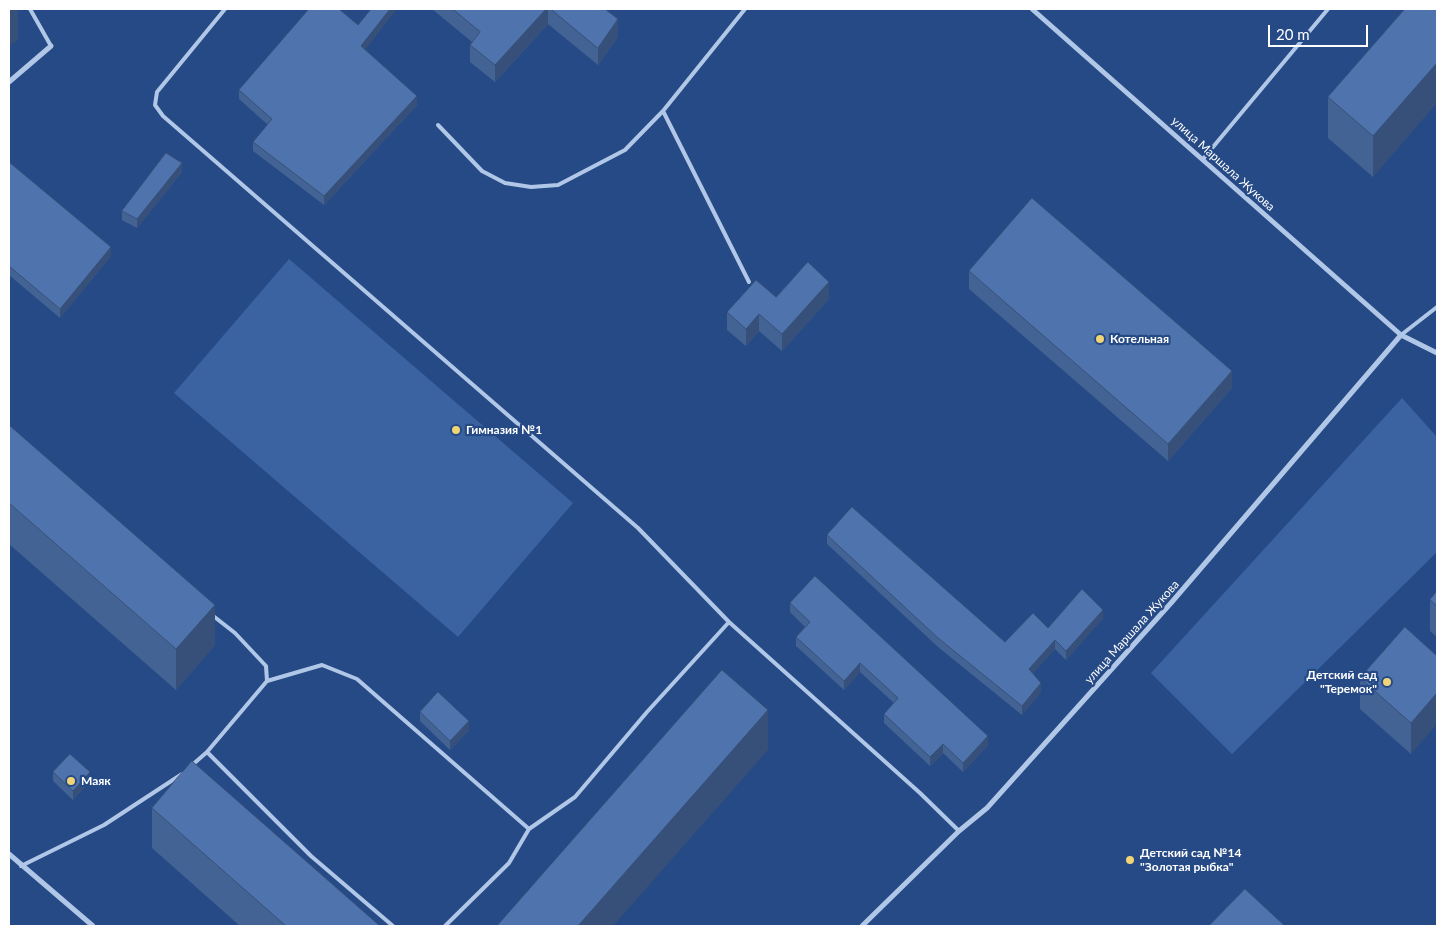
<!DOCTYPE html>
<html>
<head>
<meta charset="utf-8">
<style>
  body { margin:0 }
  #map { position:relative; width:1446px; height:935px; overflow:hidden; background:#264a85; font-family:Lato,sans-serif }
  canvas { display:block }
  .frame { position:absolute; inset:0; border:10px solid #fff; pointer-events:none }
  .scale { position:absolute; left:1268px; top:25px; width:100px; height:22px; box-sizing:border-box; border:2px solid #fff; border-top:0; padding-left:6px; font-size:15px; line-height:18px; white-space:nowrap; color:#fff; -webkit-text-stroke:4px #264a85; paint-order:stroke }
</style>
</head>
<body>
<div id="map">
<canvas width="1446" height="935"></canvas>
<div class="frame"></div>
<div class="scale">20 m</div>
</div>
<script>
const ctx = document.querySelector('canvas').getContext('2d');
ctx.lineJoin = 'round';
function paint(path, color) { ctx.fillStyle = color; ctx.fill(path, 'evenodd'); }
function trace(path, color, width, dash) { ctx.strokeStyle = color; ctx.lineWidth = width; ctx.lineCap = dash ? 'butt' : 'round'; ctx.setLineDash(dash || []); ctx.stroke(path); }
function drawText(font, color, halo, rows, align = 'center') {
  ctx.font = font + ' Lato,sans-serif'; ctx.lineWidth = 4.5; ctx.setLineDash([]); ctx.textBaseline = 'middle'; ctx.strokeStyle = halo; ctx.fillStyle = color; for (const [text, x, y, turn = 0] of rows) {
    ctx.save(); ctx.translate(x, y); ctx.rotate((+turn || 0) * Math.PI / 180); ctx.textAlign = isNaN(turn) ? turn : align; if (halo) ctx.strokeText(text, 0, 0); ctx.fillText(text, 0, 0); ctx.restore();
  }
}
paint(new Path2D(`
  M 289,259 L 573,503 L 458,637 L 174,393 Z
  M 1402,398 L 1437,437 L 1437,552 L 1232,754 L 1151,673 Z`), '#3b63a2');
trace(new Path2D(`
  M 30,9 L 51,46
  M 225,9 L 157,92 L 155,105 L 163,116 L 638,528 L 729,622
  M 663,111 L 749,282
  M 438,125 L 482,171 L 505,183 L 531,187 L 558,185 L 625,150 L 663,111 L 745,9
  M 1203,159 L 1328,9
  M 1401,335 L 1437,307
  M 212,615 L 235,633 L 266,666 L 267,681
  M 207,752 L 311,856 L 393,926
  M 191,766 L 207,752 L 267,681 L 322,665 L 357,679 L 529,829 L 575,797 L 647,712 L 729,622 L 920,793 L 959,831
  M 21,866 L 104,825 L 182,774
  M 445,926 L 509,863 L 529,829`), '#b1c7e8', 4);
trace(new Path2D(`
  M 1032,9 L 1401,335 L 1437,353
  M 9,82 L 51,46
  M 9,854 L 93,926
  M 862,926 L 959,831 L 987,808 L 1171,603 L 1401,335`), '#b1c7e8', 5);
paint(new Path2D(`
  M 432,9 L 607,9 L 606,10 L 618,37 L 598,65 L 548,24 L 495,82 L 470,62 L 470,45 L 472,42 Z
  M 1405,9 L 1373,177 L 1328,138 L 1328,97 Z
  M 358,25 L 365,50 L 417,105 L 324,205 L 253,151 L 253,142 L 268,125 L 239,99 L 239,90 Z
  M 9,162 L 111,256 L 60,318 L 9,275 Z
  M 182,172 L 137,228 L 122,220 L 122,211 Z
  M 969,271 L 1232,388 L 1168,461 L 969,289 Z
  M 776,297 L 829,299 L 782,351 L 759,331 L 746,346 L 727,330 L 727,312 Z
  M 9,425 L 215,645 L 176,690 L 9,544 Z
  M 827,535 L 1005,642 L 1048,628 L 1103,618 L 1066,660 L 1055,649 L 1033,673 L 1041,692 L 1022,715 L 938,647 L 827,544 Z
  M 1437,591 L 1437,637 L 1430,631 L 1430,600 Z
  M 790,603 L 988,745 L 963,772 L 943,753 L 930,766 L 884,723 L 884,714 L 894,703 L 860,672 L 844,690 L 796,646 L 796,637 L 805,627 L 790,612 Z
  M 1437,656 L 1411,754 L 1360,709 L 1360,678 Z
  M 420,712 L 469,730 L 450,750 L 420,721 Z
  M 53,772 L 90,781 L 73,800 L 53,781 Z
  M 152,808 L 380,926 L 240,926 L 152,848 Z`), '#446395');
paint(new Path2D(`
  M 9,9 L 18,9 L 18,40 L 9,46 Z
  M 390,9 L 397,9 L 361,55 L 361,46 Z
  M 546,9 L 548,9 L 548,24 L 495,82 L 495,65 Z
  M 618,19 L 618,37 L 598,65 L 598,48 Z
  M 1437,63 L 1437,103 L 1373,177 L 1373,136 Z
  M 417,96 L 417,105 L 324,205 L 324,196 Z
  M 182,163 L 182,172 L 137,228 L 137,219 Z
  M 111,247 L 111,256 L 60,318 L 60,309 Z
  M 829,282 L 829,299 L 782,351 L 782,334 Z
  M 759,314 L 759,331 L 746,346 L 746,329 Z
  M 1232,371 L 1232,388 L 1168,461 L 1168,444 Z
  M 215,605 L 215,645 L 176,690 L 176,649 Z
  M 1103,610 L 1103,618 L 1066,660 L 1066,651 Z
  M 1055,640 L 1055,649 L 1029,678 L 1029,669 Z
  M 860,663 L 860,672 L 844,690 L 844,681 Z
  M 1041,683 L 1041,692 L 1022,715 L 1022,706 Z
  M 1437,693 L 1437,724 L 1411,754 L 1411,723 Z
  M 768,710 L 768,750 L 613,926 L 578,926 Z
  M 469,721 L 469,730 L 450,750 L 450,741 Z
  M 988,736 L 988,745 L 963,772 L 963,763 Z
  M 943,744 L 943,753 L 930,766 L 930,757 Z
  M 90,772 L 90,781 L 73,800 L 73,791 Z`), '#375079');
const building = new Path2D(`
  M 309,9 L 339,9 L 358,25 L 371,9 L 390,9 L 361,46 L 417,96 L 324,196 L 253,142 L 272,119 L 239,90 Z
  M 453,9 L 546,9 L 495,65 L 470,45 L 480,32 Z
  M 551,9 L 605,9 L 618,19 L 598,48 Z
  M 1405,9 L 1437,9 L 1437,63 L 1373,136 L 1328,97 Z
  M 166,153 L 182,163 L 137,219 L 122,211 Z
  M 9,162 L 111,247 L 60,309 L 9,266 Z
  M 1032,198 L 1232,371 L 1168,444 L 969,271 Z
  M 808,262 L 829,282 L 782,334 L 759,314 L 746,329 L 727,312 L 756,280 L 776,297 Z
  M 9,425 L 215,605 L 176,649 L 9,503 Z
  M 852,507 L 1005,642 L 1033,613 L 1048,628 L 1082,589 L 1103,610 L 1066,651 L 1055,640 L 1029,669 L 1041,683 L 1022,706 L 938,638 L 827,535 Z
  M 815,576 L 988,736 L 963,763 L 943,744 L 930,757 L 884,714 L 898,698 L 860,663 L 844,681 L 796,637 L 810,622 L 790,603 Z
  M 1437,591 L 1437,606 L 1430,600 Z
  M 1405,627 L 1437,656 L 1437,693 L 1411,723 L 1360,678 Z
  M 722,670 L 768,710 L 578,926 L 497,926 Z
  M 438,692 L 469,721 L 450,741 L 420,712 Z
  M 70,754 L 90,772 L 73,791 L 53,772 Z
  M 192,761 L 380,926 L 286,926 L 152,808 Z
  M 1245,889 L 1285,926 L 1209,926 Z`);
paint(building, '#4f73ad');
trace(building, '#375079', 1);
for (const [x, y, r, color] of [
  [1100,339,5,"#f1d476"],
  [456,430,5,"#f1d476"],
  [1387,682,5,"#f1d476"],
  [71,781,5,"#f1d476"],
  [1130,860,5,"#f1d476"]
]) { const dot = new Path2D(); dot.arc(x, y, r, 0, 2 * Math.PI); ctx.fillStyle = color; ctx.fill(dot); trace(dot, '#264a85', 2); }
drawText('12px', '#fff', '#264a85', [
  ["улица Маршала Жукова",1223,164,42],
  ["улица Маршала Жукова",1132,632,-48]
]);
drawText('bold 12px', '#fff', '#264a85', [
  ["Котельная",1110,339],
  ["Гимназия №1",466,430],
  ["Детский сад",1377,675,"right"],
  ["\"Теремок\"",1377,689,"right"],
  ["Маяк",81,781],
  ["Детский сад №14",1140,853],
  ["\"Золотая рыбка\"",1140,867]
], 'left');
</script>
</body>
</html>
